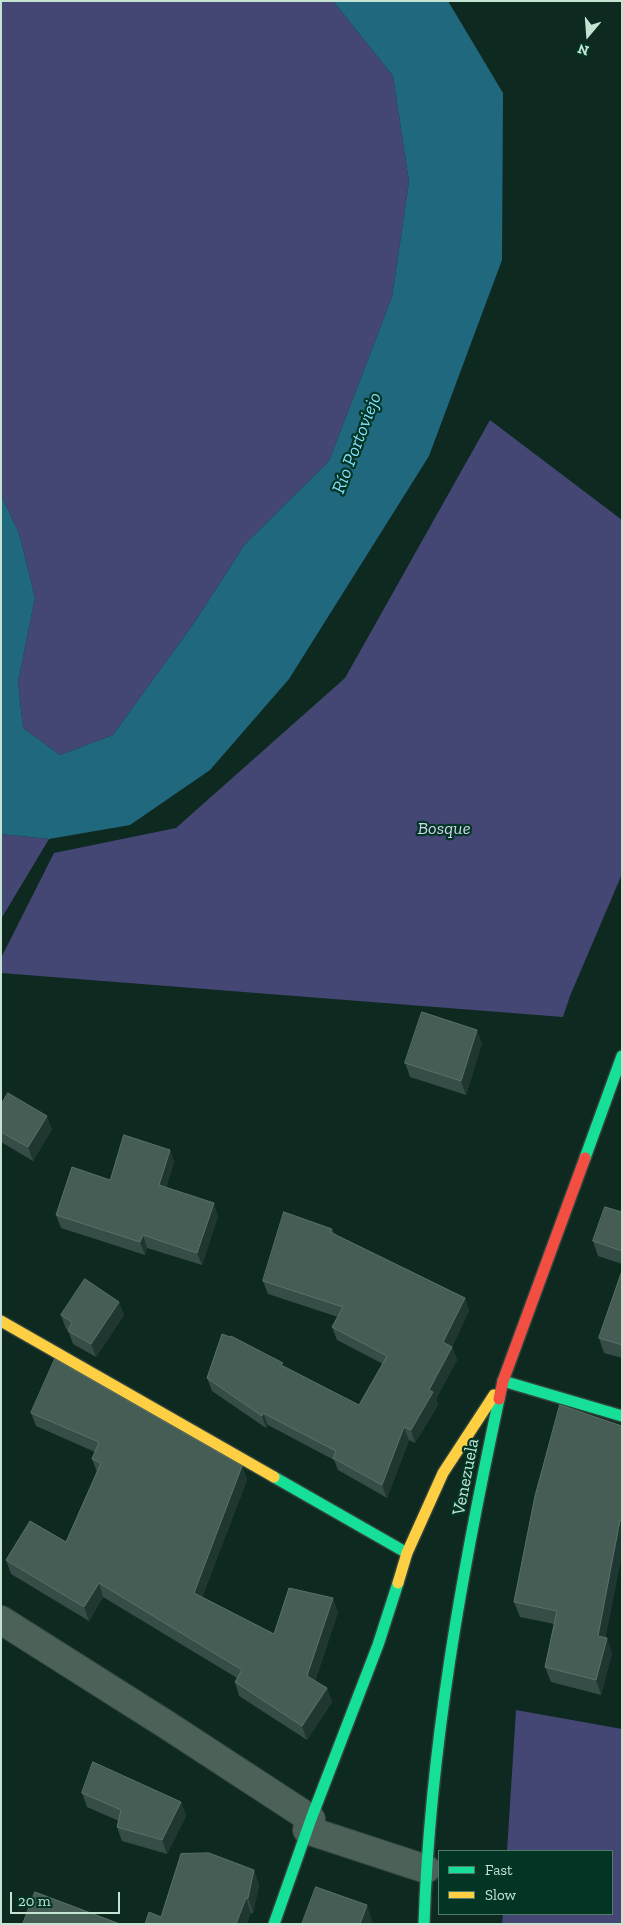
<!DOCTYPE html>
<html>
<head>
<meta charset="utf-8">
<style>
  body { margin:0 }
  #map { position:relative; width:623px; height:1925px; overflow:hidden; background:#0e2920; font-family:"Zilla Slab",serif }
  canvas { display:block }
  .frame { position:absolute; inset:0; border:2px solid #c4e3d3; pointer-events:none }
  .legend { position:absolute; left:438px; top:1850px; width:175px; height:65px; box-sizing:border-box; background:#023523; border:1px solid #507b69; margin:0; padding:6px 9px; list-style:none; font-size:15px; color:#c4e3d3 }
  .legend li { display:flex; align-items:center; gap:10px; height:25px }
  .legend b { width:25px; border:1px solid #507b69 }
  .north { position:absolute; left:563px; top:10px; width:50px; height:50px; -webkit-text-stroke:4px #023523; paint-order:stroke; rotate:198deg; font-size:14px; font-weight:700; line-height:20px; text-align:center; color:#c4e3d3 }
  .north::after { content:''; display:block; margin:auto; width:18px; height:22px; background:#c4e3d3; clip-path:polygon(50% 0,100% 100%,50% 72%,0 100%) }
  .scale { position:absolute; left:10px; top:1892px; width:110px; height:22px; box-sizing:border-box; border:2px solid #c4e3d3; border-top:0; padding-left:6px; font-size:15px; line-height:18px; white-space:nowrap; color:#c4e3d3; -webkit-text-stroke:4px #023523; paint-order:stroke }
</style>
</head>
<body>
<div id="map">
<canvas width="623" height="1925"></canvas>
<div class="frame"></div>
<ul class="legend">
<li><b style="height:6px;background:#16e098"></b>Fast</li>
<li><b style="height:6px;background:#ffcf43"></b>Slow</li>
</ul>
<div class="north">N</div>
<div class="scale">20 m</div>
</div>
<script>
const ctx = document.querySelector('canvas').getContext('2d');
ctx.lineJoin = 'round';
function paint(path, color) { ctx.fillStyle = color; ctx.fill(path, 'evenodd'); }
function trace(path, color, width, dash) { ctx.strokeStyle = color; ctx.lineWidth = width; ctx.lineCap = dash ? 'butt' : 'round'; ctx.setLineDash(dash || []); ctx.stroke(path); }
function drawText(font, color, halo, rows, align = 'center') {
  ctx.font = font + ' "Zilla Slab",serif'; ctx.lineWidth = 4.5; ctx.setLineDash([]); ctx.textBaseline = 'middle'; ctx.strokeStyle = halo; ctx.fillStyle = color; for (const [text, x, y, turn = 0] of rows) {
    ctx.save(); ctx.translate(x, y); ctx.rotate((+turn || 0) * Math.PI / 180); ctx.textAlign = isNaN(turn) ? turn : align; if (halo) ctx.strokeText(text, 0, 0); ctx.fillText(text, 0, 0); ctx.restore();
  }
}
paint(new Path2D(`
  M 1,1 L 333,1 L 393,76 L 409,182 L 392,297 L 329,461 L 245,544 L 196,620 L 113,735 L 60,755 L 23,728 L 18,682 L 35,598 L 19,533 L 1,495 Z
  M 490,420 L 622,520 L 622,874 L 570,996 L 563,1017 L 1,973 L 1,958 L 54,853 L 176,828 L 345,678 Z
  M 1,834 L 49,839 L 1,919 Z
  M 516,1710 L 622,1729 L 622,1924 L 502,1924 L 503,1914 L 612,1914 L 612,1851 L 507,1851 Z`), '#444674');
paint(new Path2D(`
  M 333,1 L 448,1 L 503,93 L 502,260 L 429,456 L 289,679 L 210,770 L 130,825 L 49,839 L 1,834 L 1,495 L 19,533 L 35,598 L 18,682 L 23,728 L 60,755 L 113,735 L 196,620 L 245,544 L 329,461 L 392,297 L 409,182 L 393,76 Z`), '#20687d');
const street = new Path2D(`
  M 1,1620 L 167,1725 L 311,1819 L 307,1830 L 426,1869`);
const fast = new Path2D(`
  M 585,1158 L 622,1056
  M 503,1381 L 622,1416
  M 274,1477 L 407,1553
  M 274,1924 L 311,1819 L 378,1645 L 398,1583
  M 424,1924 C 430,1747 462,1571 499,1399`);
const slow = new Path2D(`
  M 1,1321 L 274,1477
  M 398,1583 L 407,1553 L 443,1473 L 494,1395`);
const jam = new Path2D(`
  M 499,1399 L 503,1381 L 585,1158`);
trace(street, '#30443c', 30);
trace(fast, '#30443c', 14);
trace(slow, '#30443c', 14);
trace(jam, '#30443c', 14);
trace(street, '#4c6259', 28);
trace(fast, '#16e098', 11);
trace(slow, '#ffcf43', 11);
trace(jam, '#f24e42', 11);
paint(new Path2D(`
  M 482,1043 L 466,1095 L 410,1077 L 405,1063 Z
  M 1,1105 L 52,1129 L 33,1161 L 1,1142 Z
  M 170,1150 L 174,1162 L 166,1188 L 218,1216 L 202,1265 L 147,1248 L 145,1255 L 61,1228 L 56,1215 L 110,1180 Z
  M 622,1212 L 622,1264 L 598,1256 L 593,1241 Z
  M 332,1229 L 334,1234 L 465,1298 L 469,1311 L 452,1347 L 457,1360 L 436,1399 L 438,1405 L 415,1443 L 409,1440 L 387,1498 L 338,1470 L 334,1460 L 268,1425 L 266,1428 L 212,1391 L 207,1378 L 285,1367 L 359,1405 L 383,1364 L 337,1340 L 332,1327 L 338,1317 L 268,1294 L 263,1281 Z
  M 622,1271 L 622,1358 L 604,1353 L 599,1338 Z
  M 119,1302 L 124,1315 L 96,1357 L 73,1344 L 68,1330 L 66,1329 L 61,1315 Z
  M 31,1413 L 242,1466 L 247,1480 L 202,1597 L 274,1634 L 338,1612 L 315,1681 L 327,1688 L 332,1702 L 307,1740 L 239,1696 L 235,1682 L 237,1678 L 103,1597 L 89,1621 L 11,1574 L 6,1560 L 66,1542 L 97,1472 L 92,1459 L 95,1452 L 36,1426 Z
  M 622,1426 L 622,1554 L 605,1638 L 612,1653 L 601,1695 L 551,1682 L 545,1667 L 554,1624 L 520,1617 L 514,1602 Z
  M 82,1793 L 181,1802 L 186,1816 L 167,1854 L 122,1841 L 117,1827 L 119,1821 L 87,1807 Z
  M 254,1870 L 259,1885 L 253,1913 L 161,1917 Z`), '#364c46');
paint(new Path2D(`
  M 477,1030 L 482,1043 L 466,1095 L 461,1081 Z
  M 47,1116 L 52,1129 L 33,1161 L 28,1147 Z
  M 170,1150 L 174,1162 L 163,1198 L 159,1185 Z
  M 214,1203 L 218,1216 L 202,1265 L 197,1253 Z
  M 143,1235 L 147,1248 L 145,1255 L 140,1242 Z
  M 465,1298 L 469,1311 L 449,1353 L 452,1347 L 457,1360 L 436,1399 L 438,1405 L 415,1443 L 411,1430 L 429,1390 L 443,1342 Z
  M 119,1302 L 124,1315 L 96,1357 L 91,1344 Z
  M 263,1413 L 268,1425 L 266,1428 L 262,1416 Z
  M 404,1427 L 409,1440 L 387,1498 L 382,1485 Z
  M 242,1466 L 247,1480 L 199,1606 L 194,1593 Z
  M 620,1520 L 622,1524 L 622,1554 L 603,1651 L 598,1636 Z
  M 99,1583 L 103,1597 L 89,1621 L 84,1607 Z
  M 333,1598 L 338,1612 L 312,1689 L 307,1676 Z
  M 607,1638 L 612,1653 L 601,1695 L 596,1680 Z
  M 327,1688 L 332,1702 L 307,1740 L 302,1726 Z
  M 181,1802 L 186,1816 L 167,1854 L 162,1840 Z
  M 254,1870 L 259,1885 L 253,1913 L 248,1898 Z
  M 246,1898 L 251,1913 L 247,1924 L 236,1924 Z
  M 367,1905 L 373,1923 L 360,1924 Z`), '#1f3730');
const building = new Path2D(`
  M 422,1012 L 477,1030 L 461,1081 L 405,1063 Z
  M 8,1093 L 47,1116 L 28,1147 L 1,1132 L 1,1105 Z
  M 124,1135 L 170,1150 L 159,1185 L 214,1203 L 197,1253 L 143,1235 L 140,1242 L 56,1215 L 72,1167 L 110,1180 Z
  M 605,1207 L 622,1212 L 622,1251 L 593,1241 Z
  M 284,1212 L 332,1229 L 330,1232 L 465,1298 L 443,1342 L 452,1347 L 429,1390 L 433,1392 L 411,1430 L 404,1427 L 382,1485 L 333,1458 L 336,1451 L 263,1413 L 262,1416 L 207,1378 L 222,1334 L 230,1337 L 231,1336 L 283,1363 L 281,1365 L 359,1405 L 387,1356 L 332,1327 L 343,1307 L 263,1281 Z
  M 622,1271 L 622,1345 L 599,1338 Z
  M 85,1279 L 119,1302 L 91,1344 L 68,1331 L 72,1322 L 61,1315 Z
  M 55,1359 L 242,1466 L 194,1593 L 274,1634 L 289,1588 L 333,1598 L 307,1676 L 327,1688 L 302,1726 L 235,1682 L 242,1670 L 99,1583 L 84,1607 L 6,1560 L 30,1521 L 66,1542 L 101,1463 L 92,1459 L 99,1442 L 31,1413 Z
  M 560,1405 L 622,1426 L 622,1521 L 620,1520 L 598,1636 L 607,1638 L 596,1680 L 545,1667 L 557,1611 L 514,1602 L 535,1496 Z
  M 93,1762 L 181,1802 L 162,1840 L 117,1827 L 121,1810 L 82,1793 Z
  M 209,1853 L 254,1870 L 248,1898 L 246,1898 L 236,1924 L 145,1924 L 149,1912 L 161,1917 L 181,1854 Z
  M 316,1887 L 367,1905 L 360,1924 L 302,1924 Z
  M 35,1892 L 120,1924 L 23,1924 Z`);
paint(building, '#455d55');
trace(building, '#597269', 1);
drawText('italic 18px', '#d2d4ec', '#023523', [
  ["Bosque",444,829]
]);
drawText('18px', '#c4e3d3', '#023523', [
  ["Venezuela",466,1477,-79]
]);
drawText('italic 19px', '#81ddfe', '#023523', [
  ["Río Portoviejo",357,443,-69]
]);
</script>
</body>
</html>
